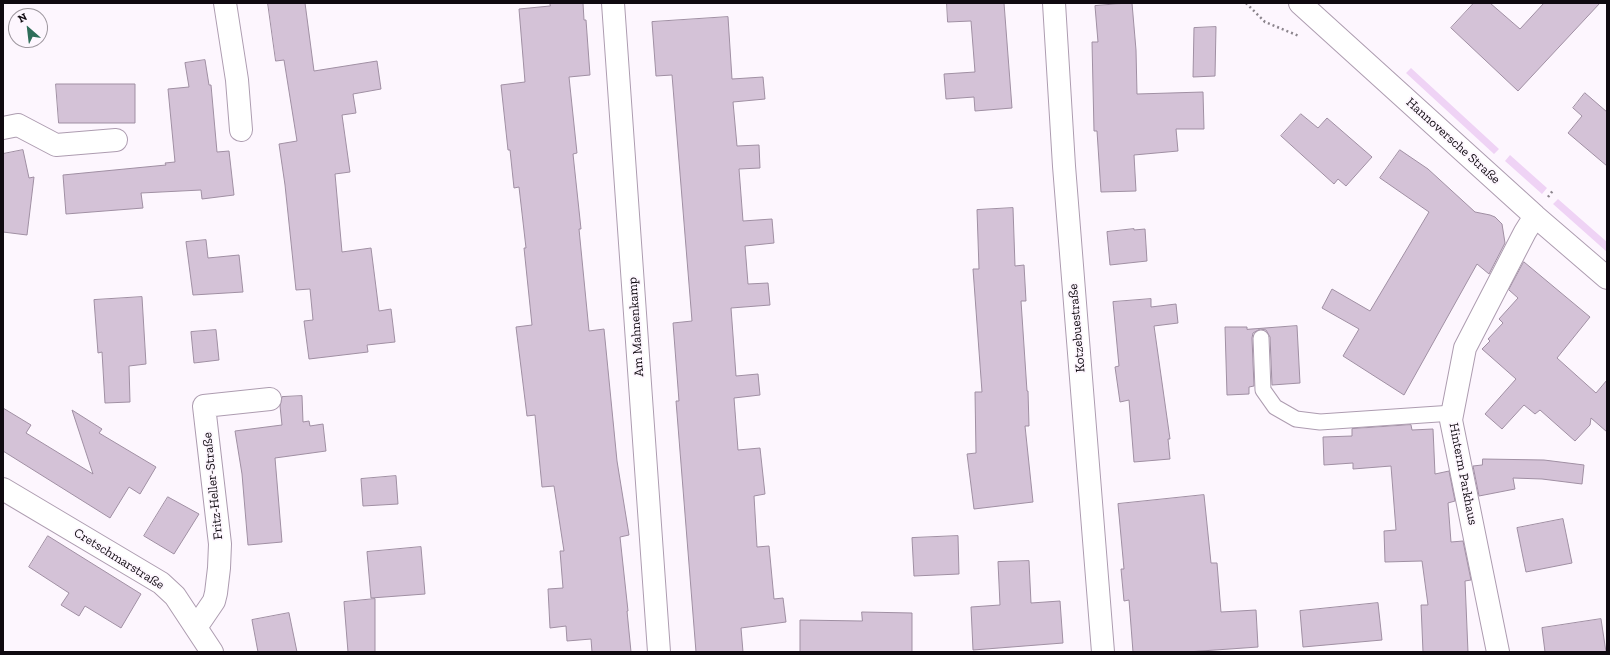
<!DOCTYPE html>
<html>
<head>
<meta charset="utf-8">
<style>
  body { margin:0 }
  #map { position:relative; width:1610px; height:655px; overflow:hidden; background:#fdf6fe; font-family:"Zilla Slab",serif }
  canvas { display:block }
  .frame { position:absolute; inset:0; border:4px solid #0f0910; pointer-events:none }
  .north { position:absolute; left:8px; top:8px; width:40px; height:40px; box-sizing:border-box; background:#fdf6fe; border:1px solid #9e979f; border-radius:50%; rotate:332deg; font-size:11px; font-weight:700; line-height:16px; text-align:center; color:#0f0910 }
  .north::after { content:''; display:block; margin:auto; width:14px; height:18px; background:#2e6d59; clip-path:polygon(50% 0,100% 100%,50% 72%,0 100%) }
</style>
</head>
<body>
<div id="map">
<canvas width="1610" height="655"></canvas>
<div class="frame"></div>
<div class="north">N</div>
</div>
<script>
const ctx = document.querySelector('canvas').getContext('2d');
ctx.lineJoin = 'round';
function paint(path, color) { ctx.fillStyle = color; ctx.fill(path, 'evenodd'); }
function trace(path, color, width, dash) { ctx.strokeStyle = color; ctx.lineWidth = width; ctx.lineCap = dash ? 'butt' : 'round'; ctx.setLineDash(dash || []); ctx.stroke(path); }
function drawText(font, color, halo, rows, align = 'center') {
  ctx.font = font + ' "Zilla Slab",serif'; ctx.lineWidth = 3.5; ctx.setLineDash([]); ctx.textBaseline = 'middle'; ctx.strokeStyle = halo; ctx.fillStyle = color; for (const [text, x, y, turn = 0] of rows) {
    ctx.save(); ctx.translate(x, y); ctx.rotate((+turn || 0) * Math.PI / 180); ctx.textAlign = isNaN(turn) ? turn : align; if (halo) ctx.strokeText(text, 0, 0); ctx.fillText(text, 0, 0); ctx.restore();
  }
}
paint(new Path2D(`
  M 1411,68 L 1499,149 L 1494,154 L 1406,73 Z
  M 1510,155 L 1547,188 L 1542,194 L 1505,161 Z
  M 1558,199 L 1607,242 L 1607,252 L 1553,204 Z`), '#efd3f5');
const building = new Path2D(`
  M 268,3 L 305,3 L 314,71 L 377,61 L 381,89 L 353,94 L 356,113 L 342,115 L 350,172 L 335,174 L 342,252 L 371,248 L 379,311 L 391,309 L 395,342 L 367,345 L 368,352 L 309,359 L 304,321 L 313,320 L 310,289 L 296,290 L 285,185 L 279,144 L 297,141 L 284,60 L 276,61 Z
  M 550,3 L 583,3 L 584,20 L 586,20 L 590,75 L 569,77 L 577,153 L 573,154 L 581,229 L 579,229 L 589,331 L 604,329 L 617,461 L 629,535 L 620,537 L 628,611 L 627,611 L 631,652 L 592,652 L 591,639 L 567,641 L 566,626 L 550,628 L 548,589 L 563,588 L 560,551 L 564,551 L 554,486 L 542,487 L 535,415 L 527,416 L 516,327 L 532,325 L 524,248 L 526,248 L 519,187 L 514,188 L 510,150 L 508,150 L 501,85 L 525,82 L 519,9 L 550,6 Z
  M 947,3 L 1004,3 L 1012,108 L 975,111 L 974,97 L 946,99 L 944,74 L 975,72 L 971,21 L 948,22 Z
  M 1132,3 L 1136,50 L 1137,94 L 1203,92 L 1204,129 L 1176,129 L 1178,151 L 1134,155 L 1136,191 L 1101,192 L 1097,131 L 1094,131 L 1092,42 L 1098,42 L 1095,6 Z
  M 1474,3 L 1490,3 L 1520,29 L 1544,3 L 1600,3 L 1518,91 L 1451,28 Z
  M 728,17 L 732,79 L 763,77 L 765,99 L 733,102 L 737,146 L 759,145 L 760,168 L 739,169 L 743,221 L 772,219 L 774,243 L 745,246 L 748,284 L 768,283 L 770,305 L 731,308 L 736,376 L 758,374 L 760,395 L 734,398 L 738,450 L 760,448 L 765,494 L 754,496 L 757,547 L 769,546 L 774,599 L 783,598 L 786,622 L 741,628 L 743,652 L 696,652 L 676,401 L 679,401 L 673,323 L 692,321 L 672,75 L 656,76 L 652,22 Z
  M 1216,27 L 1215,76 L 1193,77 L 1194,28 Z
  M 205,60 L 209,85 L 211,85 L 217,152 L 229,151 L 234,195 L 202,199 L 201,190 L 141,193 L 143,208 L 66,214 L 63,175 L 166,165 L 165,163 L 175,162 L 168,89 L 189,87 L 185,63 Z
  M 56,84 L 135,84 L 135,123 L 59,123 Z
  M 1585,93 L 1607,112 L 1607,166 L 1568,133 L 1582,116 L 1573,108 Z
  M 1301,114 L 1318,128 L 1327,118 L 1372,157 L 1346,186 L 1338,179 L 1334,184 L 1281,136 Z
  M 23,150 L 29,178 L 34,177 L 27,235 L 3,232 L 3,154 Z
  M 1400,150 L 1428,169 L 1475,212 L 1490,215 L 1495,217 L 1502,224 L 1505,243 L 1489,274 L 1477,264 L 1404,395 L 1343,356 L 1359,329 L 1322,308 L 1332,289 L 1370,311 L 1429,212 L 1380,178 Z
  M 1013,208 L 1015,266 L 1024,265 L 1026,301 L 1021,301 L 1027,391 L 1028,391 L 1029,426 L 1025,426 L 1033,502 L 974,509 L 967,454 L 976,453 L 975,392 L 982,392 L 973,269 L 979,269 L 977,210 Z
  M 1134,229 L 1134,230 L 1145,229 L 1147,261 L 1110,265 L 1107,232 Z
  M 206,240 L 208,258 L 239,255 L 243,292 L 193,295 L 186,242 Z
  M 1524,262 L 1590,317 L 1557,358 L 1596,393 L 1607,380 L 1607,432 L 1591,418 L 1590,425 L 1575,441 L 1540,410 L 1535,414 L 1524,405 L 1502,429 L 1485,414 L 1516,379 L 1482,349 L 1490,341 L 1488,339 L 1503,323 L 1499,319 L 1518,298 L 1509,290 Z
  M 142,297 L 146,364 L 129,366 L 130,402 L 105,403 L 102,352 L 98,353 L 94,300 Z
  M 1151,299 L 1151,307 L 1176,304 L 1178,323 L 1154,326 L 1170,439 L 1168,439 L 1170,459 L 1134,462 L 1129,400 L 1120,402 L 1115,367 L 1119,366 L 1113,302 Z
  M 1297,326 L 1300,383 L 1272,385 L 1270,337 L 1266,330 L 1260,329 L 1253,333 L 1252,338 L 1254,386 L 1249,387 L 1249,394 L 1227,395 L 1225,327 L 1247,327 L 1247,329 Z
  M 216,330 L 219,360 L 194,363 L 191,332 Z
  M 302,396 L 303,422 L 309,421 L 310,426 L 323,424 L 326,451 L 275,458 L 282,542 L 248,545 L 242,474 L 235,431 L 282,425 L 280,406 L 282,397 Z
  M 3,408 L 31,425 L 26,433 L 93,474 L 72,410 L 102,429 L 99,433 L 156,467 L 140,494 L 129,487 L 110,518 L 3,451 Z
  M 1411,425 L 1412,430 L 1433,429 L 1435,474 L 1449,471 L 1455,501 L 1448,503 L 1451,542 L 1463,541 L 1471,580 L 1465,581 L 1468,652 L 1423,652 L 1421,605 L 1428,605 L 1422,561 L 1385,562 L 1384,531 L 1396,530 L 1391,466 L 1353,469 L 1353,463 L 1324,465 L 1323,437 L 1352,436 L 1352,429 Z
  M 1483,459 L 1544,460 L 1584,465 L 1582,484 L 1542,479 L 1513,478 L 1515,489 L 1479,496 L 1473,466 L 1482,465 Z
  M 396,476 L 398,504 L 363,506 L 361,479 Z
  M 1204,495 L 1211,563 L 1217,563 L 1221,612 L 1256,610 L 1258,647 L 1187,652 L 1133,652 L 1129,600 L 1124,601 L 1121,569 L 1124,569 L 1118,504 Z
  M 168,497 L 199,514 L 174,554 L 144,536 Z
  M 1563,519 L 1572,563 L 1526,572 L 1517,528 Z
  M 48,536 L 141,594 L 121,628 L 85,606 L 79,616 L 61,605 L 69,593 L 29,567 Z
  M 958,536 L 959,574 L 914,576 L 912,538 Z
  M 421,547 L 425,594 L 371,598 L 367,552 Z
  M 1029,561 L 1031,603 L 1060,601 L 1063,643 L 973,650 L 971,607 L 1000,605 L 998,562 Z
  M 375,599 L 375,652 L 348,652 L 344,602 Z
  M 1378,603 L 1382,640 L 1303,647 L 1300,611 Z
  M 862,612 L 912,613 L 912,652 L 800,652 L 800,620 L 862,621 Z
  M 289,613 L 297,652 L 258,652 L 252,620 Z
  M 1601,619 L 1606,652 L 1545,652 L 1542,628 Z`);
paint(building, '#d4c2d7');
trace(building, '#a08fa3', 1);
const lane = new Path2D(`
  M 1261,338 L 1263,390 L 1275,407 L 1296,419 L 1320,422 L 1453,413`);
const street = new Path2D(`
  M 225,3 L 237,80 L 241,130
  M 613,3 L 659,652
  M 1054,3 L 1064,166 L 1103,652
  M 1300,3 L 1535,216 L 1607,278
  M 3,128 L 18,125 L 56,145 L 116,140
  M 3,489 L 161,583 L 175,596 L 212,652
  M 197,626 L 214,601 L 216,593 L 219,568 L 220,544 L 204,406 L 270,399
  M 1498,652 L 1451,420 L 1465,348 L 1525,232 L 1535,216`);
trace(lane, '#ad9cb0', 17);
trace(street, '#ad9cb0', 24);
trace(new Path2D(`
  M 1246,3 L 1265,22 L 1299,36
  M 1548,197 L 1554,189`), '#8b848c', 2.5, [2, 3]);
trace(lane, '#fff', 15);
trace(street, '#fff', 22);
drawText('13px', '#0f0910', '#fdf6fe', [
  ["Hannoversche Straße",1453,141,42],
  ["Am Mahnenkamp",636,327,-94],
  ["Kotzebuestraße",1077,328,-95],
  ["Hinterm Parkhaus",1463,474,79],
  ["Fritz-Heller-Straße",213,486,-96],
  ["Cretschmarstraße",119,559,32]
]);
</script>
</body>
</html>
